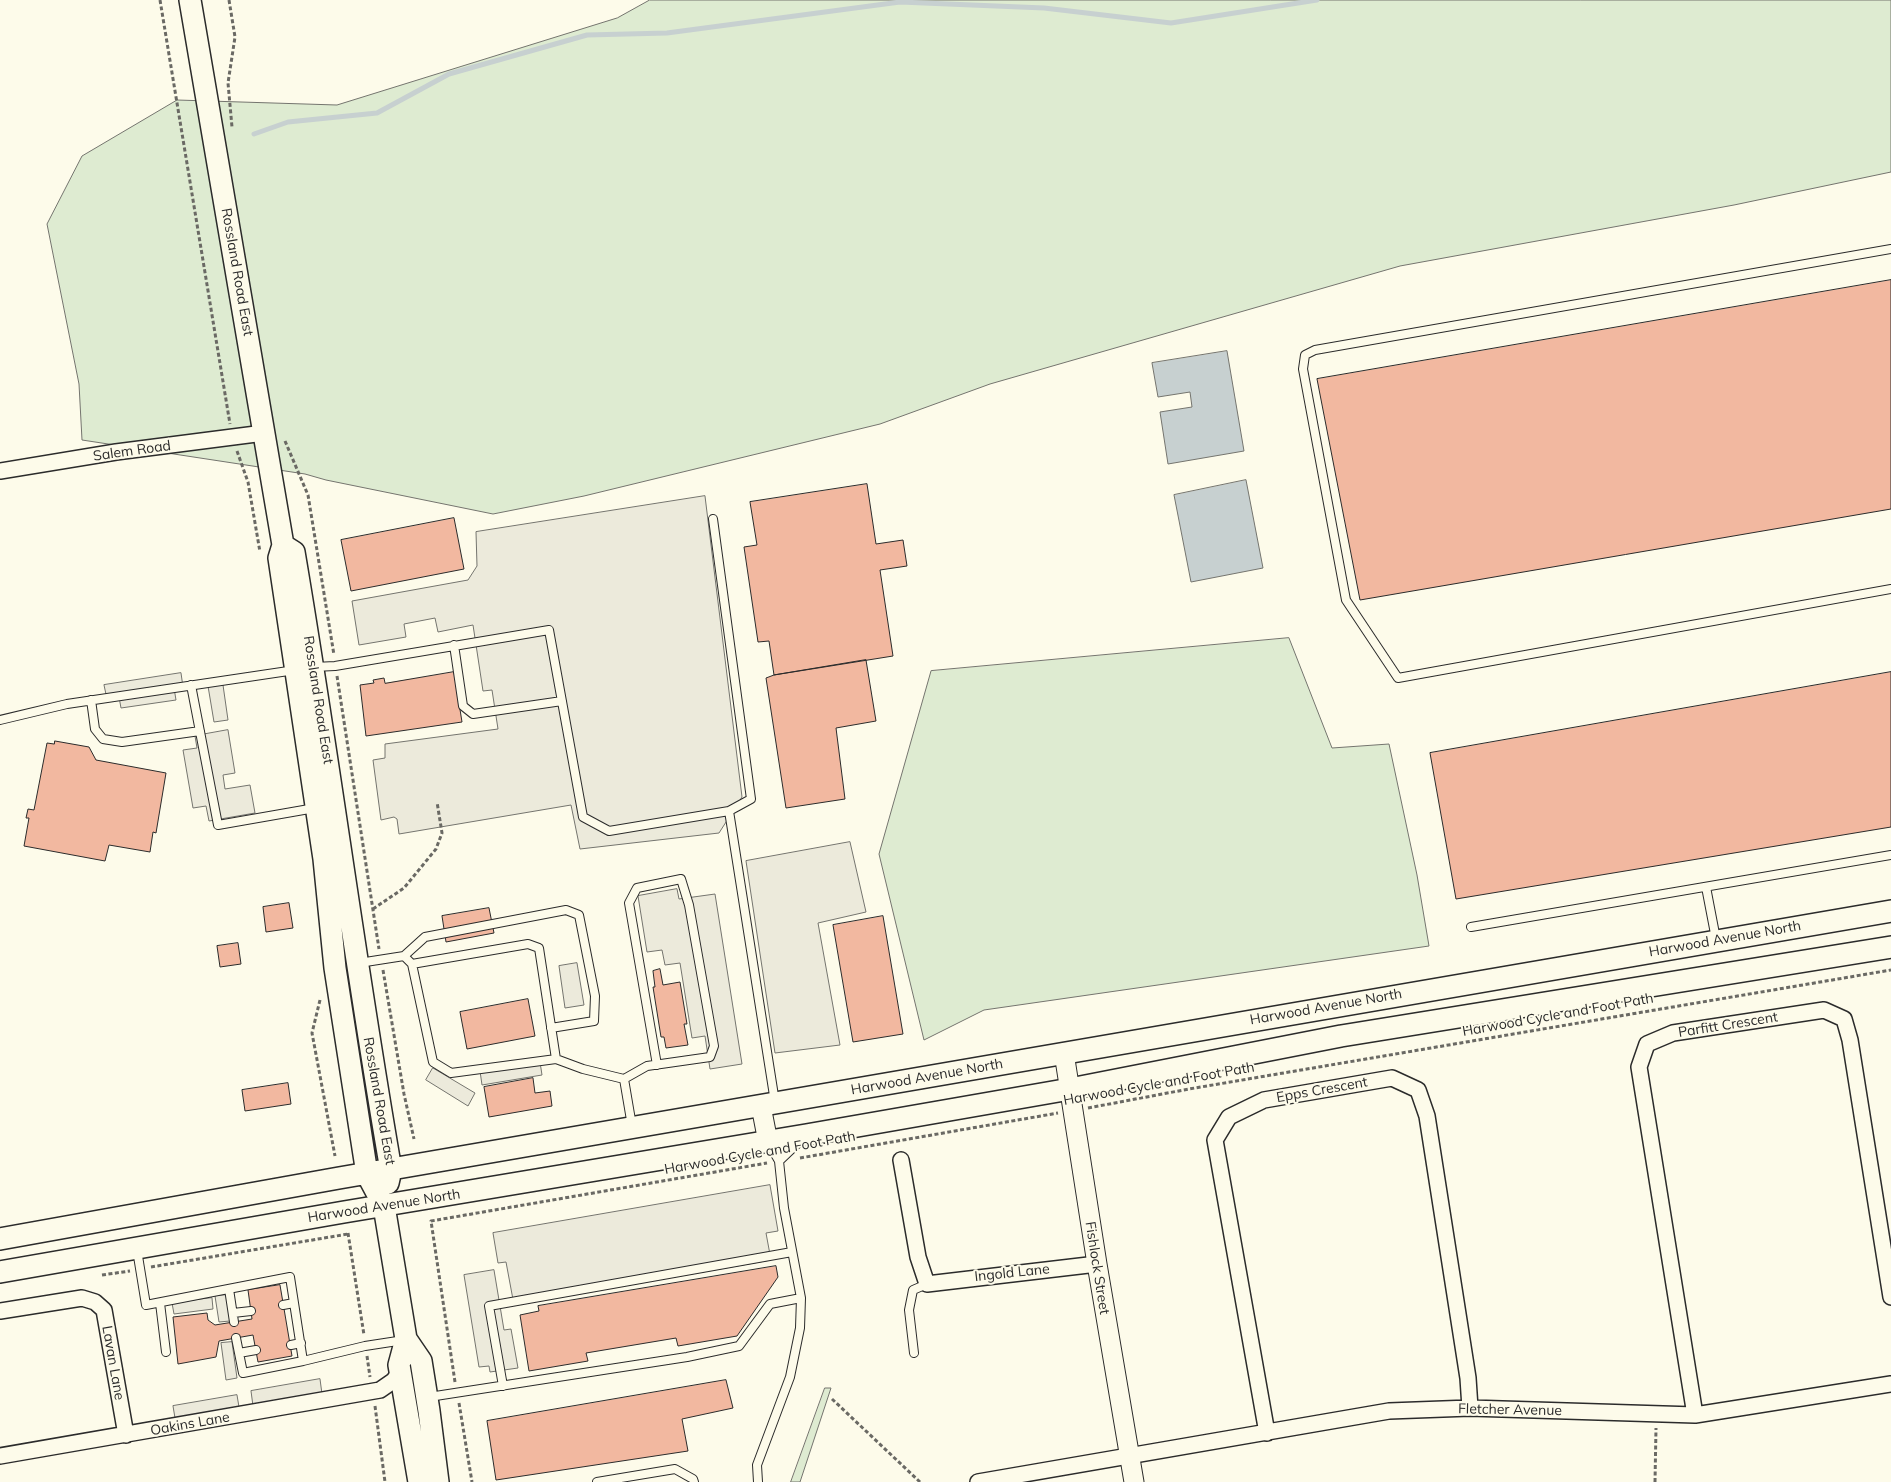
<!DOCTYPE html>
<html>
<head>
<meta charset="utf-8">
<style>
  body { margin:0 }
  canvas { display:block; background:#fdfbea }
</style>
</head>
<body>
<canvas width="1891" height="1482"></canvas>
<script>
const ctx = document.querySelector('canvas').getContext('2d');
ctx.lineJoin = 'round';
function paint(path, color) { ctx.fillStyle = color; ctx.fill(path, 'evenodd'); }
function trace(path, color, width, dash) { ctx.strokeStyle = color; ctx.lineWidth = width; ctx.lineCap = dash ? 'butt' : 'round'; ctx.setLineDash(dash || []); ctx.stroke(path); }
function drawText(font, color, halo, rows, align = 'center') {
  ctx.font = font + ' Mulish,sans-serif'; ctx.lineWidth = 4; ctx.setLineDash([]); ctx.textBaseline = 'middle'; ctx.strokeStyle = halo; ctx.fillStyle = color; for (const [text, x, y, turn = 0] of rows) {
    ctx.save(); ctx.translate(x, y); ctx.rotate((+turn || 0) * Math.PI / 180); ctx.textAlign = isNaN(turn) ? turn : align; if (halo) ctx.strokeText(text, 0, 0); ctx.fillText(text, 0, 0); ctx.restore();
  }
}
const green = new Path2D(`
  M 650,0 L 1891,0 L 1891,172 L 1734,205 L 1400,266 L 990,384 L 880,424 L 584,496 L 493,514 L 326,480 L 305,474 L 82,440 L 79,384 L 47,224 L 82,156 L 177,100 L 337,105 L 617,18 Z
  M 1289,638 L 1332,748 L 1389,744 L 1417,875 L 1429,946 L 984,1010 L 924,1040 L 879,854 L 931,671 Z
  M 825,1388 L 831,1388 L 800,1482 L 791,1482 Z`);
paint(green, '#deebd1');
trace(green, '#74746e', 1);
const parking = new Path2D(`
  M 705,496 L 742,797 L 719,833 L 580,849 L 571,805 L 399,834 L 397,819 L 394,817 L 381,820 L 373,760 L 385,758 L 385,744 L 498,729 L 492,690 L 483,691 L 473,625 L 438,632 L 435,618 L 404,624 L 406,637 L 359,645 L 352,601 L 468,580 L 477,566 L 476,532 Z
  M 181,673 L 183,687 L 174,688 L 176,700 L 121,708 L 119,697 L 107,699 L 104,685 Z
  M 222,678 L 228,720 L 214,722 L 207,680 Z
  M 228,730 L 235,773 L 223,775 L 225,789 L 250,785 L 255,813 L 209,821 L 206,806 L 193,808 L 183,750 L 197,748 L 195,736 Z
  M 850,842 L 866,912 L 818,923 L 840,1045 L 775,1053 L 746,861 Z
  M 677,889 L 679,899 L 715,894 L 742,1064 L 710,1069 L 705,1036 L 692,1038 L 680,963 L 665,965 L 662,950 L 647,952 L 638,896 Z
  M 577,963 L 584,1005 L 565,1008 L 559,966 Z
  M 540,1062 L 542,1075 L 482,1085 L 480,1071 Z
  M 433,1068 L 475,1093 L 468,1106 L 426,1080 Z
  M 770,1185 L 778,1231 L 766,1233 L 771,1260 L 514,1305 L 506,1262 L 498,1263 L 493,1233 Z
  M 494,1270 L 504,1330 L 511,1329 L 518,1368 L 490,1372 L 489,1366 L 479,1367 L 464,1275 Z
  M 227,1295 L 230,1321 L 219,1322 L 215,1296 Z
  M 212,1298 L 213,1309 L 174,1314 L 172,1303 Z
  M 232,1342 L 237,1378 L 226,1380 L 221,1343 Z
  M 320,1379 L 322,1394 L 253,1406 L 251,1391 Z
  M 237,1395 L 239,1407 L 175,1418 L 173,1406 Z`);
paint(parking, '#eceadb');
trace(parking, '#74746e', 1);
const water = new Path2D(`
  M 1227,351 L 1244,451 L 1168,464 L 1160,412 L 1192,407 L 1190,392 L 1158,397 L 1152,363 Z
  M 1246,480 L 1263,568 L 1191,582 L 1174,495 Z`);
paint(water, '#c7d0d0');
trace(water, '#74746e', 1);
trace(new Path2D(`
  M 254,134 L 288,122 L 377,113 L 449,74 L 587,35 L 667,33 L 900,2 L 1044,8 L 1171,23 L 1317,0`), '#c7d0d0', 5);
const building = new Path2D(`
  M 1891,280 L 1891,509 L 1360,600 L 1317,379 Z
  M 867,484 L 876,544 L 903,540 L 907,566 L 880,570 L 893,656 L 774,675 L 769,641 L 758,642 L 744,547 L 757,545 L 750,502 Z
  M 454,518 L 464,569 L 351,591 L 341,540 Z
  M 866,660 L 876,721 L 836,728 L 845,799 L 786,808 L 766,678 L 774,675 Z
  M 454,672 L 462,722 L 366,736 L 360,685 L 374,683 L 373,680 L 384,678 L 385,683 Z
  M 1891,672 L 1891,827 L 1456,899 L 1430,753 Z
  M 55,741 L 89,747 L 96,760 L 166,773 L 156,833 L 153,832 L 150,852 L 109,845 L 105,861 L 24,846 L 29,818 L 26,818 L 28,809 L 34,810 L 47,743 L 54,744 Z
  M 289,903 L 293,928 L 266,932 L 263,907 Z
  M 489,908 L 494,933 L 446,942 L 442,916 Z
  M 883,916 L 903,1034 L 853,1042 L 833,925 Z
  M 238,943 L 241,964 L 220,967 L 217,946 Z
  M 660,969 L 663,985 L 680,982 L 687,1024 L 684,1024 L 688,1045 L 666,1048 L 664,1037 L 661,1037 L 653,987 L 655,987 L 653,971 Z
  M 528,999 L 535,1036 L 467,1049 L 460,1012 Z
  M 533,1078 L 535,1093 L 550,1091 L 552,1106 L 489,1117 L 484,1087 Z
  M 288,1083 L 291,1104 L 245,1111 L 242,1090 Z
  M 776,1266 L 778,1277 L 737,1336 L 678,1346 L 676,1338 L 586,1353 L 588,1361 L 529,1371 L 520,1315 L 539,1311 L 538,1306 Z
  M 280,1285 L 292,1356 L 258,1362 L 253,1335 L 219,1341 L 216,1357 L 178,1364 L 173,1317 L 207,1313 L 208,1320 L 215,1325 L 252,1319 L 248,1290 Z
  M 726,1380 L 733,1408 L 682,1419 L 688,1451 L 496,1480 L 487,1421 Z`);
paint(building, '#f2b8a0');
trace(building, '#2b2b2b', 1);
const service = new Path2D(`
  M 1891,249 L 1315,350 L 1305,355 L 1303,369 L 1346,600 L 1398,678 L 1891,589
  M 713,519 L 751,799 L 729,811
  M 454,645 L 463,706 L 473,714 L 562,701
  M 314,667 L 335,666 L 549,630 L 583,817 L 609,831 L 729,811 L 775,1102
  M 191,685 L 218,825 L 315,808
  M 91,700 L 95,729 L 103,739 L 122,742 L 200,731
  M 0,720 L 67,704 L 295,670
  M 1706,887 L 1716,939
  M 1471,927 L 1891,855
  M 404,956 L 425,937 L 566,910 L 579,915 L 595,996 L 594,1021 L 551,1028
  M 359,963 L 404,956 L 412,964 L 433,1062 L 451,1073 L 556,1059 L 583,1069 L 624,1079 L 632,1126
  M 412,964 L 528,944 L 539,948 L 556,1059
  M 624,1079 L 647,1066 L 710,1057 L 714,1046 L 689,905 L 681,879 L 637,888 L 629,903 L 657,1065
  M 779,1161 L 799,1142
  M 137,1250 L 146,1305 L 290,1277 L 303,1361 L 365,1346 L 404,1340
  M 229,1289 L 234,1322
  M 160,1303 L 166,1352
  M 283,1305 L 294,1303
  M 233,1313 L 251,1311
  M 236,1338 L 243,1373 L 303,1361
  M 291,1345 L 301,1343
  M 239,1353 L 256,1350
  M 914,1353 L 909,1310 L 913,1290 L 927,1284
  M 503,1386 L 489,1306 L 792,1252
  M 429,1397 L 687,1357 L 739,1346 L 770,1304 L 801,1298 L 784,1208 L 779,1161 L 768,1142
  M 597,1482 L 675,1469 L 693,1479 L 694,1482
  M 758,1482 L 757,1465 L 790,1377 L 800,1328 L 801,1298`);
const minor = new Path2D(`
  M 0,471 L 116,452 L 264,433
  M 901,1160 L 918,1257 L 927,1284 L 1097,1264
  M 0,1311 L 82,1298 L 95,1302 L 104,1310 L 126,1435
  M 1695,1415 L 1639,1067 L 1647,1044 L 1673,1033 L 1824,1010 L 1844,1019 L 1850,1040 L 1891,1297
  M 1267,1433 L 1215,1140 L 1229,1117 L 1264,1100 L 1392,1078 L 1418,1090 L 1427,1116 L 1468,1378 L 1470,1408
  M 0,1456 L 380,1390 L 393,1381 L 400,1372
  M 978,1482 L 1389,1411 L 1470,1408 L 1695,1415 L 1891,1384`);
const tertiary = new Path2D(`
  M 1064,1053 L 1097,1264 L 1134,1482
  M 761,1106 L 768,1142`);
const secondary = new Path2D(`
  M 190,0 L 283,545 L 279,558 L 324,859 L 335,968 L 367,1174 L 384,1206 L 406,1339 L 421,1361 L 429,1411 L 438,1482
  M 283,545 L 294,552 C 329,758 355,965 391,1170 L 388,1183
  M 0,1239 L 339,1178 L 1891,911
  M 0,1272 L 344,1212 L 806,1135 L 1070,1089 L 1341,1036 L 1891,947
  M 406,1339 L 399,1365 L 419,1482`);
trace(service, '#2b2b2b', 10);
trace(minor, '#2b2b2b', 18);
trace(tertiary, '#2b2b2b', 21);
trace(secondary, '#2b2b2b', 24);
trace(new Path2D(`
  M 160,0 L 230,424
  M 229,0 L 235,37 L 228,83 L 232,127
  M 285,441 L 308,495 L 334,655
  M 237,451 L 248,482 L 260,552
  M 337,676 L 379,949
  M 373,909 L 404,888 L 436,849 L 442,833 L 437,802
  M 383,970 L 404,1094 L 414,1139
  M 320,1000 L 312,1033 L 335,1156
  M 1088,1108 L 1189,1089 L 1891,970
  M 800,1158 L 1058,1113
  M 348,1233 L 364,1335
  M 151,1267 L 348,1234
  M 102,1275 L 130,1271
  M 367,1356 L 370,1377
  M 455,1382 L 431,1221 L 767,1163
  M 832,1399 L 920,1482
  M 459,1403 L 472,1482
  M 375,1406 L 385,1482
  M 1655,1482 L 1656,1428`), '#6a6964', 3, [4, 2.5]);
trace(service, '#fdfbea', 8);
trace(minor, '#fdfbea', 15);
trace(tertiary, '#fdfbea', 19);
trace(secondary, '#fdfbea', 21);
drawText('14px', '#2b2b2b', '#fdfbea', [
  ["Rossland Road East",237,272,80],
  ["Salem Road",132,451,-8],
  ["Rossland Road East",318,700,81],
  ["Harwood Avenue North",1725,939,-10],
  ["Harwood Avenue North",1326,1007,-10],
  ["Harwood Cycle and Foot Path",1558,1015,-10],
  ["Parfitt Crescent",1728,1025,-9],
  ["Harwood Avenue North",927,1077,-10],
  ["Harwood Cycle and Foot Path",1159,1084,-10],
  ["Epps Crescent",1322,1090,-10],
  ["Rossland Road East",379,1101,80],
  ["Harwood Cycle and Foot Path",760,1153,-10],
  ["Harwood Avenue North",384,1206,-9],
  ["Fishlock Street",1097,1268,81],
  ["Ingold Lane",1012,1273,-6],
  ["Lavan Lane",113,1363,80],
  ["Fletcher Avenue",1510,1410,1],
  ["Oakins Lane",190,1424,-10]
]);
</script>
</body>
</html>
